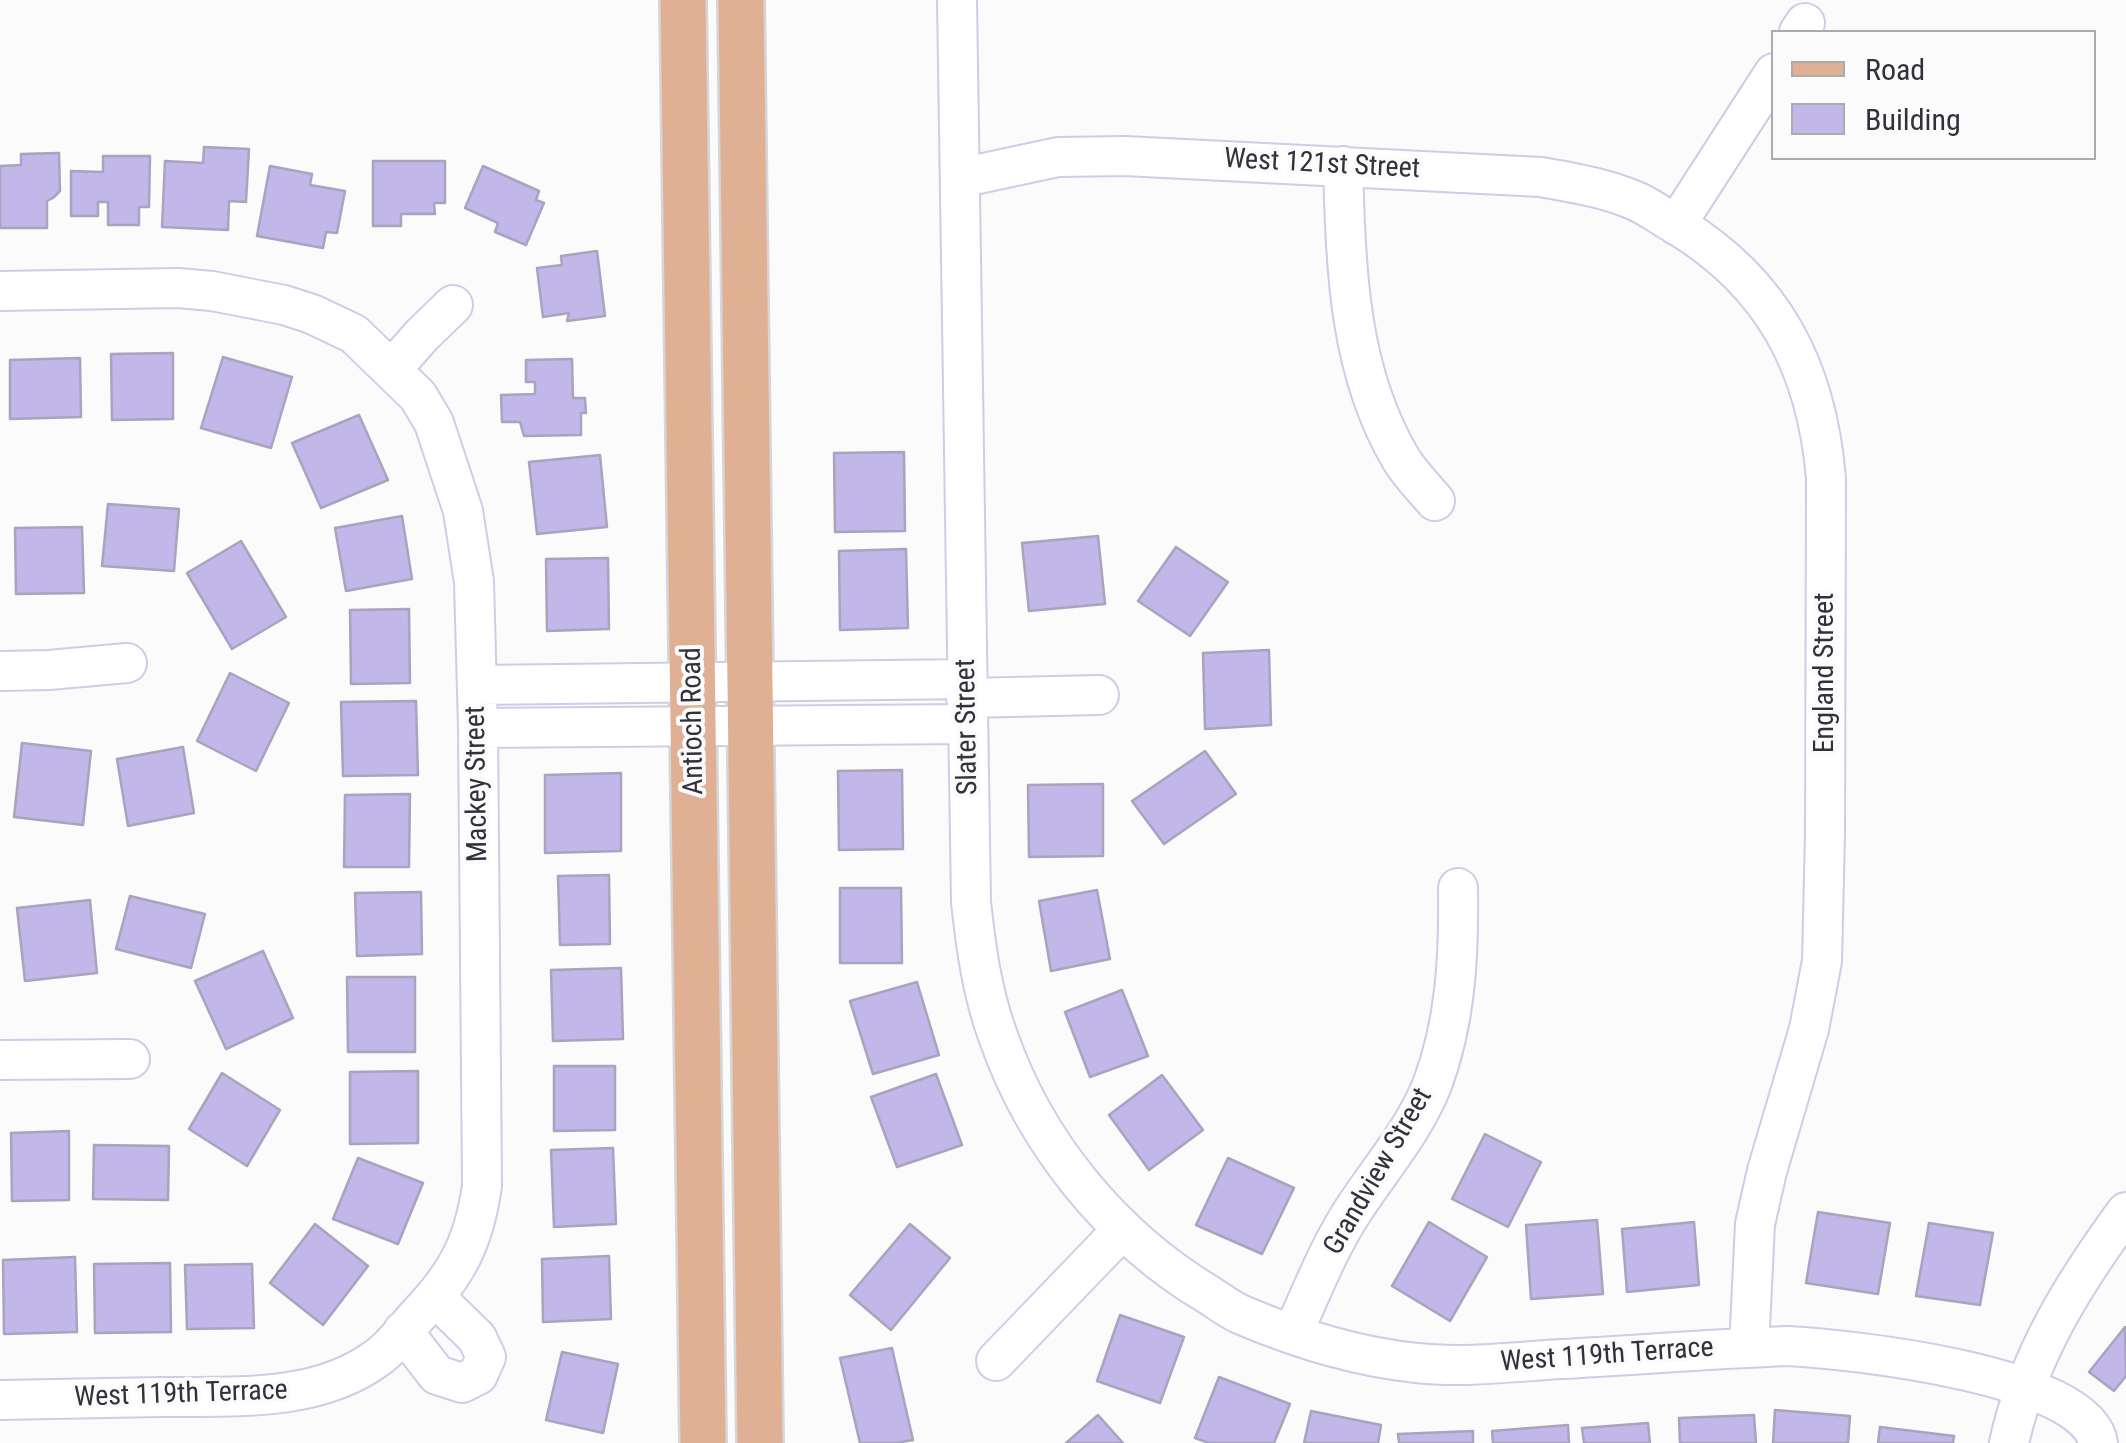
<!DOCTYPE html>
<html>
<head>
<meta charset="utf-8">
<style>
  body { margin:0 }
  #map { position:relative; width:2126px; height:1443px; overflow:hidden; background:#fbfbfb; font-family:"Roboto Condensed",sans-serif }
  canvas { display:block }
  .legend { position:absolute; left:1771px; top:30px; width:325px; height:130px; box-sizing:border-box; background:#fbfbfb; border:2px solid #abaaaf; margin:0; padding:12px 18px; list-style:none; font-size:30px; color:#32303c }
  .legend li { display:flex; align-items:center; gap:20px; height:50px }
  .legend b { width:50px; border:2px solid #abaaaf }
</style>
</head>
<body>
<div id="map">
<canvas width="2126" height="1443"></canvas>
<ul class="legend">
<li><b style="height:12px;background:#dfb094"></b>Road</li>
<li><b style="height:28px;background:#c1b7e9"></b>Building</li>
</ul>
</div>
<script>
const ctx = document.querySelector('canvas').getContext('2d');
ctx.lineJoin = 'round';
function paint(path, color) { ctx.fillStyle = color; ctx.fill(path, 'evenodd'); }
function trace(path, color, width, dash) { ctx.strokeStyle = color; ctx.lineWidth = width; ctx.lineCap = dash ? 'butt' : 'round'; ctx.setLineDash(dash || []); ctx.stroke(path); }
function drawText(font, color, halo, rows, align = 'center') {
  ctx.font = font + ' "Roboto Condensed",sans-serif'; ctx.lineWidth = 8; ctx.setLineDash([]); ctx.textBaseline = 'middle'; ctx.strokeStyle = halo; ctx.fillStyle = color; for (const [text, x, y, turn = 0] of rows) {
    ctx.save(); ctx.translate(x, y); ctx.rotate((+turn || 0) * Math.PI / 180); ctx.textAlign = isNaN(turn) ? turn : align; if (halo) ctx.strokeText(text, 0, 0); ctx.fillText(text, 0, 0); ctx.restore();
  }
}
const building = new Path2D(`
  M 204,147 L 249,149 L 246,202 L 229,201 L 228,230 L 162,227 L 165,161 L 203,163 Z
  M 59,153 L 60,191 L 53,198 L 47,201 L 47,228 L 0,228 L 0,166 L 21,165 L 21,154 Z
  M 103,156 L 150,156 L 149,207 L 139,207 L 139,225 L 108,225 L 108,202 L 98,202 L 98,216 L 71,216 L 71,171 L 103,172 Z
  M 373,161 L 445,161 L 445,203 L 434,203 L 435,214 L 401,214 L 401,226 L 373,226 Z
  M 270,166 L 312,174 L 310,185 L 345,191 L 337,233 L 326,232 L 323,248 L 257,236 Z
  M 483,166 L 539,191 L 536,200 L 544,203 L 526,245 L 495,232 L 498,223 L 465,208 Z
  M 597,251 L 605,316 L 567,321 L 569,313 L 543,317 L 537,268 L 562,265 L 561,256 Z
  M 173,353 L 173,419 L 112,420 L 111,354 Z
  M 223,357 L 292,377 L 271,448 L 201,428 Z
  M 80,358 L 81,417 L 10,419 L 10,360 Z
  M 572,359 L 573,398 L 585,398 L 586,413 L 581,413 L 581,435 L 524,436 L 520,422 L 502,422 L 501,395 L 535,394 L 535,382 L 526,382 L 526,360 Z
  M 359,415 L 388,480 L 321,508 L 292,443 Z
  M 904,452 L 905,531 L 835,532 L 834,453 Z
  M 600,455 L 607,527 L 537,534 L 529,462 Z
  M 108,504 L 179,509 L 174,571 L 102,566 Z
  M 402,516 L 412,579 L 346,591 L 335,528 Z
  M 82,527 L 84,593 L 16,594 L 15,528 Z
  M 1098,536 L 1105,604 L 1029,611 L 1022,543 Z
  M 241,541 L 286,617 L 232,649 L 187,573 Z
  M 1176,547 L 1228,582 L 1190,636 L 1138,601 Z
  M 906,549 L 908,628 L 840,630 L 839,551 Z
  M 608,558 L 609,629 L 547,631 L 546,559 Z
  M 409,609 L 410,683 L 351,684 L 350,610 Z
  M 1269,650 L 1271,725 L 1205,729 L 1203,653 Z
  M 230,673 L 289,703 L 256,771 L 197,741 Z
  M 416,701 L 418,775 L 343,776 L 341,702 Z
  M 22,743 L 91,751 L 83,825 L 14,817 Z
  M 183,747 L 194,813 L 128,826 L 117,759 Z
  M 1205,751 L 1236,794 L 1164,844 L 1132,801 Z
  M 902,770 L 903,849 L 839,850 L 838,771 Z
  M 621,773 L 621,851 L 545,853 L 545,775 Z
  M 1103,784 L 1103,856 L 1029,857 L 1028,785 Z
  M 410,794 L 409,867 L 344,867 L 345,795 Z
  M 609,875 L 610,944 L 560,945 L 558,876 Z
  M 840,888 L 901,888 L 902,963 L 840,963 Z
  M 1097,890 L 1110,959 L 1051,971 L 1039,901 Z
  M 421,892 L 422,954 L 357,956 L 355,893 Z
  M 130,896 L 205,914 L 191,968 L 116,949 Z
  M 90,900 L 97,973 L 25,981 L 17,908 Z
  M 263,951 L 293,1018 L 226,1049 L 195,981 Z
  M 621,968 L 623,1039 L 553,1041 L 551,970 Z
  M 347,977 L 415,977 L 415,1052 L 348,1052 Z
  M 917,982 L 939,1055 L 873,1074 L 850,1001 Z
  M 1122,990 L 1148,1056 L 1090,1077 L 1065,1012 Z
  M 554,1066 L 615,1066 L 615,1130 L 554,1131 Z
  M 418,1071 L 418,1143 L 350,1144 L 350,1072 Z
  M 222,1073 L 280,1110 L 247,1166 L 189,1129 Z
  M 936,1074 L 962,1145 L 897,1167 L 871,1097 Z
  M 1162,1075 L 1203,1130 L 1149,1170 L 1109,1115 Z
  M 69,1131 L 69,1200 L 12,1201 L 11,1133 Z
  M 1485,1134 L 1541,1162 L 1508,1227 L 1452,1199 Z
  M 94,1145 L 169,1146 L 168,1200 L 93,1199 Z
  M 613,1148 L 616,1224 L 554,1227 L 551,1150 Z
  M 358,1158 L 423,1183 L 398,1244 L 333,1219 Z
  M 1228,1158 L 1294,1188 L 1262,1254 L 1196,1225 Z
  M 1818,1212 L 1890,1223 L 1878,1294 L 1806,1283 Z
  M 1597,1220 L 1603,1294 L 1531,1299 L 1526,1225 Z
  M 1429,1222 L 1487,1257 L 1450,1321 L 1392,1286 Z
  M 1694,1222 L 1699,1285 L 1627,1292 L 1622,1229 Z
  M 1929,1223 L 1993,1233 L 1980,1305 L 1916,1296 Z
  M 315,1224 L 368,1266 L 323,1325 L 270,1283 Z
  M 910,1224 L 950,1258 L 891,1330 L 850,1295 Z
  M 609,1256 L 611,1319 L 543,1322 L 542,1259 Z
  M 75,1257 L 77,1332 L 4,1334 L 3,1260 Z
  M 170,1263 L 171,1332 L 95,1333 L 94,1264 Z
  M 252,1264 L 254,1328 L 187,1329 L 185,1265 Z
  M 1120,1315 L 1184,1337 L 1160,1403 L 1097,1381 Z
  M 2125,1327 L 2126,1376 L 2114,1391 L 2089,1372 Z
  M 892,1348 L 913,1440 L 896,1443 L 860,1443 L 840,1358 Z
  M 562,1352 L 618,1364 L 603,1433 L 546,1420 Z
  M 1219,1377 L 1290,1404 L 1274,1443 L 1209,1443 L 1195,1438 Z
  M 1775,1410 L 1850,1416 L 1848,1443 L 1773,1443 Z
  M 1311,1411 L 1381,1425 L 1378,1443 L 1304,1443 Z
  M 1098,1415 L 1123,1443 L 1066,1443 Z
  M 1754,1415 L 1756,1443 L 1680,1443 L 1679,1418 Z
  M 1648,1423 L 1650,1443 L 1584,1443 L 1582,1428 Z
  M 1568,1425 L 1569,1443 L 1493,1443 L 1492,1431 Z
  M 1880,1427 L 1954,1436 L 1953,1443 L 1878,1443 Z
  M 1473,1431 L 1473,1443 L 1399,1443 L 1398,1434 Z`);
paint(building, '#c1b7e9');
trace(building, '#a9a3bf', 2.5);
const minor = new Path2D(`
  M 957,0 L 971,902 C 976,947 982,993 998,1036 C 1035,1143 1112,1237 1209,1295 C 1220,1302 1230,1310 1242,1315 C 1296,1338 1358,1357 1417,1363 C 1464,1368 1513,1362 1561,1359 C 1636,1355 1712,1349 1788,1346 C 1847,1349 2087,1374 2098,1443
  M 1799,32 L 1805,23
  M 1343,166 C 1346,267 1348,370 1401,459 C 1410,474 1424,488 1435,501
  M 960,178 L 1058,157 L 1125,156 L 1541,177 C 1574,183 1607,188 1638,202 C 1651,208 1664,218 1677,225 C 1774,284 1817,368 1826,479 L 1825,834 L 1822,961 L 1809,1029 L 1767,1171 L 1755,1224 L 1749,1348
  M 1676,225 L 1774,73
  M 0,291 L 178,288 L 212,291 L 284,305 L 312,314 L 354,334 L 418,396 L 434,423 L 463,511 L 474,582 L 478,728 L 482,1186 C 474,1241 458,1273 419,1314 C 406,1328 393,1347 377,1358 C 316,1403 233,1396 161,1397 C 108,1398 54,1399 0,1400
  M 392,369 L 422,335 L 453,305
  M 0,671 L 49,670 L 127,663
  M 477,685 L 967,679
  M 966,698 L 1099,695
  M 478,728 L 967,724
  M 0,1060 L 130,1059
  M 403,1331 L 437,1375 L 462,1383 L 478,1375 L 486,1357 L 477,1338 L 435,1297
  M 1293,1333 C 1312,1291 1329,1247 1354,1209 C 1381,1168 1414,1130 1432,1085 C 1456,1021 1459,956 1458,888
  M 996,1361 L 1123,1229
  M 2009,1443 C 2028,1356 2074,1283 2126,1212`);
const major = new Path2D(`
  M 683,0 L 703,1443
  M 741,0 L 760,1443`);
trace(minor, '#d0cbe8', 42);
trace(major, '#d6d6d8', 50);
trace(minor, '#fff', 38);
trace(major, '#dfb094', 45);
drawText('28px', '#32303c', '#fbfbfb', [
  ["West 121st Street",1322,165,3],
  ["England Street",1826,673,-90],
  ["Antioch Road",694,721,-91],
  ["Slater Street",968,727,-91],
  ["Mackey Street",478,784,-91],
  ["Grandview Street",1379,1172,-60],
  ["West 119th Terrace",1607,1356,-4],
  ["West 119th Terrace",181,1395,-2]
]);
</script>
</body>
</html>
